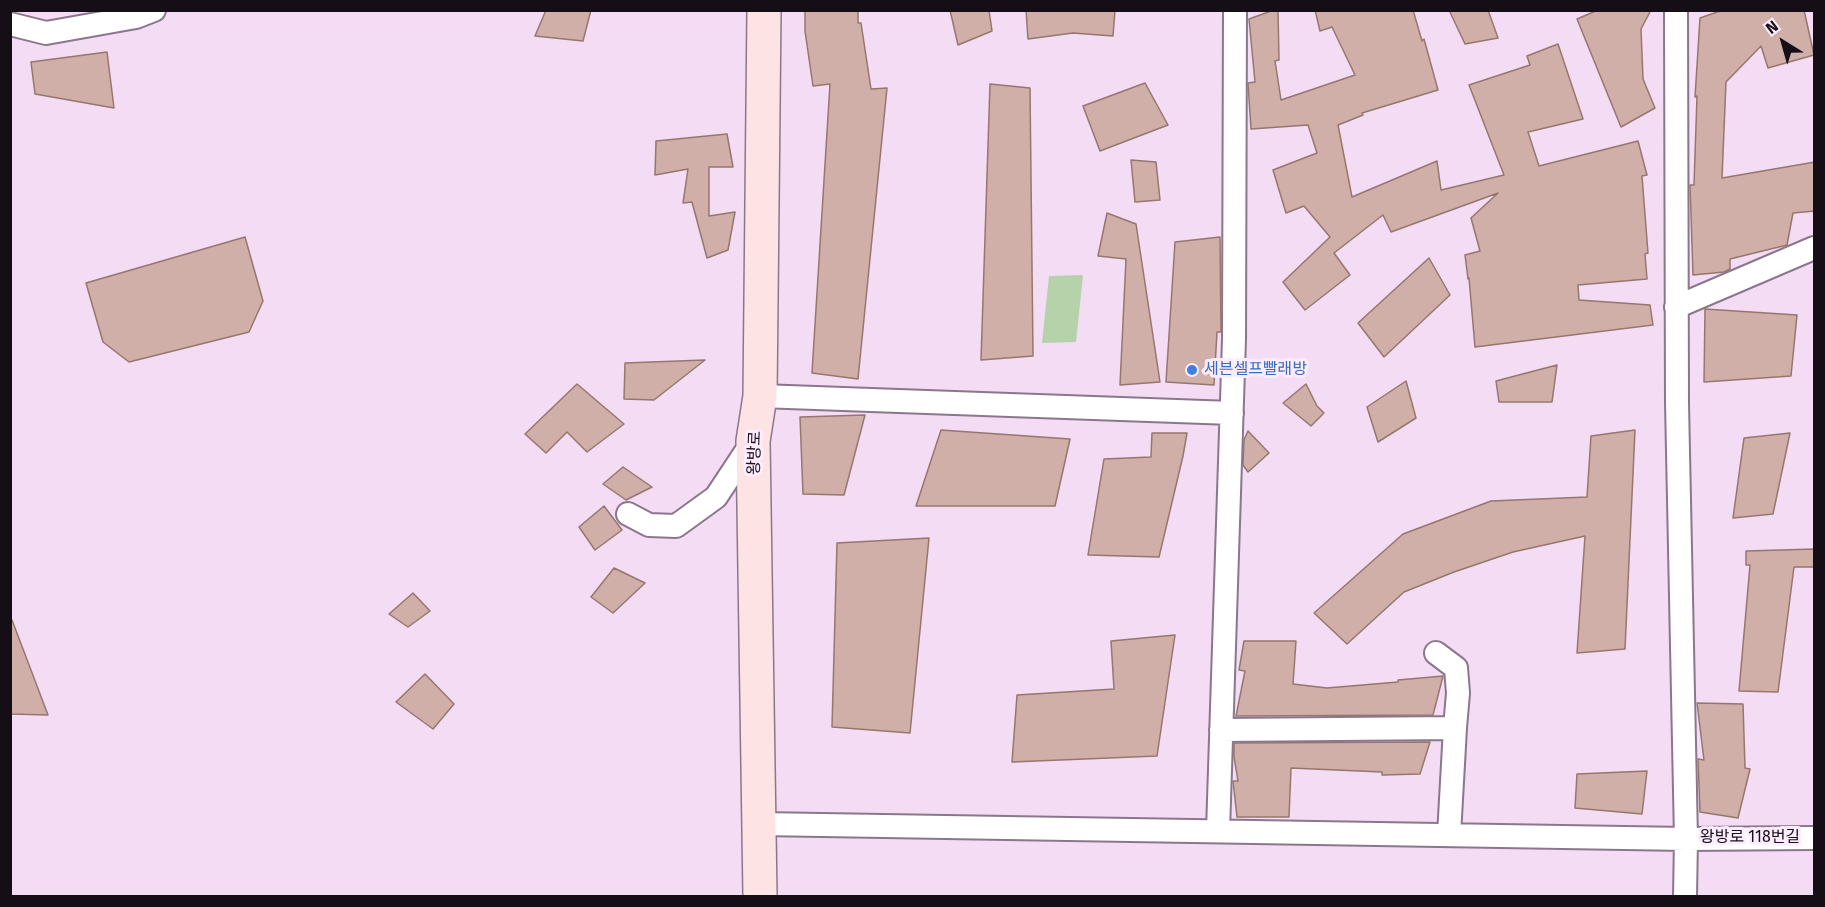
<!DOCTYPE html>
<html>
<head>
<meta charset="utf-8">
<style>
  body { margin:0 }
  #map { position:relative; width:1825px; height:907px; overflow:hidden; background:#f3dcf4; font-family:"Fira Sans",sans-serif }
  canvas { display:block }
  .frame { position:absolute; inset:0; border:12px solid #150e16; pointer-events:none }
  .north { position:absolute; left:1753px; top:12px; width:60px; height:60px; -webkit-text-stroke:4px #fdebfe; paint-order:stroke; rotate:323deg; font-size:16px; font-weight:700; line-height:24px; text-align:center; color:#150e16 }
  .north::after { content:''; display:block; margin:auto; width:21px; height:27px; background:#150e16; clip-path:polygon(50% 0,100% 100%,50% 72%,0 100%) }
</style>
</head>
<body>
<div id="map">
<canvas width="1825" height="907"></canvas>
<div class="frame"></div>
<div class="north">N</div>
</div>
<script>
const ctx = document.querySelector('canvas').getContext('2d');
ctx.lineJoin = 'round';
function paint(path, color) { ctx.fillStyle = color; ctx.fill(path, 'evenodd'); }
function trace(path, color, width, dash) { ctx.strokeStyle = color; ctx.lineWidth = width; ctx.lineCap = dash ? 'butt' : 'round'; ctx.setLineDash(dash || []); ctx.stroke(path); }
function drawText(font, color, halo, rows, align = 'center') {
  ctx.font = font + ' "Fira Sans","Noto Sans KR",sans-serif'; ctx.lineWidth = 6; ctx.setLineDash([]); ctx.textBaseline = 'middle'; ctx.strokeStyle = halo; ctx.fillStyle = color; for (const [text, x, y, turn = 0] of rows) {
    ctx.save(); ctx.translate(x, y); ctx.rotate((+turn || 0) * Math.PI / 180); ctx.textAlign = isNaN(turn) ? turn : align; if (halo) ctx.strokeText(text, 0, 0); ctx.fillText(text, 0, 0); ctx.restore();
  }
}
paint(new Path2D(`
  M 1083,275 L 1076,342 L 1042,343 L 1049,276 Z`), '#b5d2ab');
const building = new Path2D(`
  M 546,10 L 591,10 L 583,41 L 535,36 Z
  M 805,10 L 858,10 L 858,23 L 861,23 L 871,89 L 887,88 L 858,379 L 812,373 L 830,84 L 813,86 L 805,31 Z
  M 950,10 L 989,10 L 992,31 L 958,45 Z
  M 1026,10 L 1115,10 L 1113,36 L 1073,33 L 1028,39 Z
  M 1274,10 L 1278,10 L 1279,60 L 1275,61 L 1281,100 L 1355,75 L 1332,27 L 1320,31 L 1315,10 L 1413,10 L 1422,41 L 1424,39 L 1438,90 L 1362,113 L 1363,115 L 1338,125 L 1352,197 L 1437,161 L 1441,190 L 1504,175 L 1469,85 L 1530,65 L 1527,56 L 1558,44 L 1583,119 L 1528,132 L 1539,166 L 1638,141 L 1647,175 L 1642,176 L 1648,253 L 1645,254 L 1647,279 L 1578,285 L 1579,300 L 1650,305 L 1653,325 L 1475,347 L 1469,278 L 1468,279 L 1465,255 L 1480,251 L 1471,218 L 1498,193 L 1391,232 L 1383,215 L 1334,253 L 1350,275 L 1305,310 L 1283,282 L 1330,237 L 1304,206 L 1286,213 L 1273,170 L 1317,153 L 1308,125 L 1251,129 L 1248,83 L 1255,82 L 1249,19 Z
  M 1449,10 L 1488,10 L 1498,38 L 1465,44 Z
  M 1598,10 L 1651,10 L 1641,29 L 1643,79 L 1655,108 L 1621,127 L 1577,19 Z
  M 1723,10 L 1804,10 L 1814,55 L 1768,68 L 1761,46 L 1726,82 L 1722,178 L 1815,162 L 1815,211 L 1793,213 L 1787,245 L 1730,259 L 1730,269 L 1724,272 L 1693,275 L 1690,185 L 1694,185 L 1697,96 L 1695,97 L 1700,18 Z
  M 107,52 L 114,108 L 35,94 L 31,62 Z
  M 1145,83 L 1168,125 L 1100,151 L 1083,106 Z
  M 990,84 L 1030,88 L 1033,356 L 981,360 Z
  M 727,134 L 733,167 L 709,167 L 709,216 L 735,212 L 728,250 L 707,258 L 692,202 L 683,203 L 688,169 L 655,175 L 656,141 Z
  M 1131,160 L 1156,162 L 1160,200 L 1135,202 Z
  M 1107,213 L 1136,224 L 1160,382 L 1120,385 L 1126,259 L 1098,256 Z
  M 245,237 L 263,301 L 249,332 L 129,362 L 103,342 L 86,283 Z
  M 1220,237 L 1221,332 L 1217,332 L 1214,385 L 1166,382 L 1175,242 Z
  M 1429,258 L 1450,295 L 1384,357 L 1358,323 Z
  M 1705,309 L 1797,315 L 1791,376 L 1704,382 Z
  M 705,360 L 654,400 L 624,399 L 625,363 Z
  M 1557,365 L 1552,402 L 1499,402 L 1496,381 Z
  M 1406,381 L 1416,418 L 1378,442 L 1367,407 Z
  M 577,384 L 624,424 L 587,452 L 567,432 L 546,453 L 525,434 Z
  M 1306,384 L 1317,406 L 1324,413 L 1311,426 L 1283,403 Z
  M 865,415 L 844,495 L 803,494 L 800,417 Z
  M 941,430 L 1070,439 L 1055,506 L 916,506 Z
  M 1635,430 L 1625,649 L 1577,653 L 1585,536 L 1513,552 L 1454,572 L 1404,592 L 1347,644 L 1314,613 L 1403,534 L 1491,501 L 1587,497 L 1591,436 Z
  M 1248,431 L 1269,453 L 1248,472 L 1243,465 L 1244,440 Z
  M 1152,433 L 1187,433 L 1183,456 L 1159,557 L 1088,555 L 1104,459 L 1151,457 Z
  M 1790,433 L 1773,514 L 1733,518 L 1744,438 Z
  M 623,467 L 652,487 L 626,500 L 603,484 Z
  M 604,506 L 622,530 L 595,550 L 579,527 Z
  M 929,538 L 910,733 L 832,727 L 837,543 Z
  M 1815,549 L 1815,567 L 1794,567 L 1778,692 L 1739,691 L 1750,565 L 1746,565 L 1746,551 Z
  M 614,568 L 645,583 L 613,613 L 591,597 Z
  M 413,593 L 430,611 L 408,627 L 389,614 Z
  M 10,620 L 12,620 L 48,715 L 10,714 Z
  M 1175,635 L 1157,756 L 1012,762 L 1017,695 L 1114,689 L 1111,641 Z
  M 1244,641 L 1296,641 L 1293,684 L 1327,688 L 1398,682 L 1398,680 L 1443,676 L 1433,715 L 1236,716 L 1245,671 L 1239,670 Z
  M 425,674 L 454,704 L 433,729 L 396,702 Z
  M 1697,703 L 1743,704 L 1745,768 L 1750,769 L 1738,818 L 1700,812 L 1698,759 L 1704,760 Z
  M 1430,742 L 1420,774 L 1382,775 L 1382,772 L 1291,768 L 1289,817 L 1237,817 L 1233,781 L 1238,781 L 1234,757 L 1234,743 Z
  M 1647,771 L 1642,814 L 1575,808 L 1577,774 Z`);
paint(building, '#d0afa8');
trace(building, '#95776f', 1.5);
const street = new Path2D(`
  M 1676,10 L 1677,403 L 1686,839 L 1685,896
  M 10,24 L 46,33 L 136,17 L 154,10
  M 1676,307 L 1814,248
  M 760,396 L 1232,413
  M 628,514 L 649,525 L 676,526 L 716,497 L 753,441
  M 1436,653 L 1456,668 L 1458,693 L 1455,728
  M 1221,730 L 1455,728 L 1449,835
  M 760,824 L 1686,839 L 1814,838
  M 1218,831 L 1234,339 L 1235,10`);
const secondary = new Path2D(`
  M 760,896 L 753,441 L 760,396 L 764,10`);
trace(street, '#8b778c', 26);
trace(secondary, '#8b778c', 36);
trace(street, '#fff', 22);
trace(secondary, '#fee3e5', 33);
for (const [x, y, r, color] of [
  [1192,370,6,"#3f7fe0"]
]) { const dot = new Path2D(); dot.arc(x, y, r, 0, 2 * Math.PI); ctx.fillStyle = color; ctx.fill(dot); trace(dot, '#fdebfe', 2); }
drawText('16px', '#366cbe', '#fdebfe', [
  ["세븐셀프빨래방",1204,370]
], 'left');
drawText('16px', '#150e16', '#fdebfe', [
  ["왕방로",755,453,-88],
  ["왕방로 118번길",1750,838]
]);
</script>
</body>
</html>
